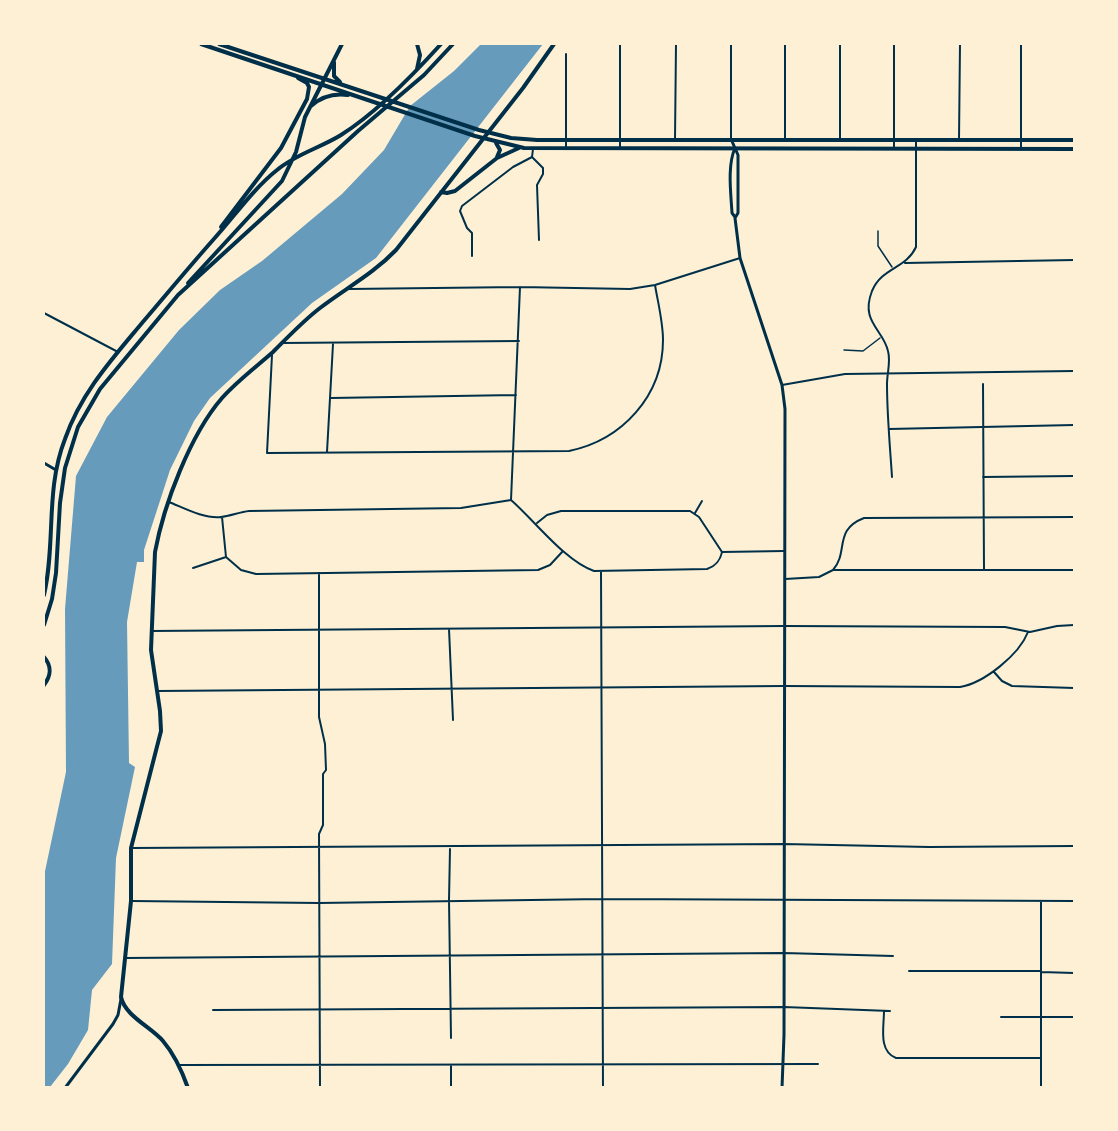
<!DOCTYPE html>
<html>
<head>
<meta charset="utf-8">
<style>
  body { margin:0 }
  #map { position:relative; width:1118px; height:1131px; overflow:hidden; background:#fdf0d5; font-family:Raleway,sans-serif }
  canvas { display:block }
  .frame { position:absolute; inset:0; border:45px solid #fdf0d5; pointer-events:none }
</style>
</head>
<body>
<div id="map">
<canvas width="1118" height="1131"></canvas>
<div class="frame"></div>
</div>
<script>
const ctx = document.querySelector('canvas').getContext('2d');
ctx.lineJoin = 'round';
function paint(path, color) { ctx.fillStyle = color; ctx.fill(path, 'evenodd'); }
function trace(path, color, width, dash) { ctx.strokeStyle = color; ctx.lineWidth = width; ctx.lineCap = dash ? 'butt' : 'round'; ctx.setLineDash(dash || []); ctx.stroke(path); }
paint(new Path2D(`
  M 481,44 L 543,44 L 376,258 L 312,303 L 210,398 L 194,421 L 170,470 L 144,550 L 144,562 L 137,562 L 127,622 L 129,763 L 135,767 L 116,858 L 112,964 L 92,990 L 88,1030 L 68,1064 L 50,1087 L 44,1088 L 44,876 L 66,772 L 65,609 L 76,476 L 107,417 L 179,330 L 220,290 L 262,261 L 342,194 L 384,150 L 410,106 L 454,71 Z`), '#669bbc');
trace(new Path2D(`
  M 878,231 L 878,246 L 892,267
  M 844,350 L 863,351 L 880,338`), '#003049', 1.5);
trace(new Path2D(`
  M 675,139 L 676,44
  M 731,139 L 731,44
  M 785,139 L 785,44
  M 840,140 L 840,44
  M 959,140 L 960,44
  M 566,147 L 566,54
  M 620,149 L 620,44
  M 894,149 L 894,44
  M 1021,149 L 1021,44
  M 532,157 L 543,168 L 543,174 L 537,185 L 539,240
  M 472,256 L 472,233 L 467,228 L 460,211 L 462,206 L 513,167 L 532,157 L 533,149
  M 905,263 L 1074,260
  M 349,289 L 520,287 L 630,289 L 655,285 L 740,258
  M 44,313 L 118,352
  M 282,343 L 519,341
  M 272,355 L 267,453 L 569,451 C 622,440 663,396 663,340 C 663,322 658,303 655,285
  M 983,384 L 984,570
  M 782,385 L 845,374 L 1074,371
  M 331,398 L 516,395
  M 889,429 L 1074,425
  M 327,452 L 333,344
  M 892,477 C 890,446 887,415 887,384 C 887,373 891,362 888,351 C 883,329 860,322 872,291 C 882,267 906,269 916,247 L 916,140
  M 983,477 L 1074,476
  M 511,500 L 520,287
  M 169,502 C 184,508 204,519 221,517 C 230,516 240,512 249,511 L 461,508 L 511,500 C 535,521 565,561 594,571 L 707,569 C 716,566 720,561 722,552 L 784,551
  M 695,513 L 702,501
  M 222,517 L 226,557 L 241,570 L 256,574 L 538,570 L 550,565 L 563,551
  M 537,523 L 547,515 L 561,511 L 690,511 L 699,517 L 722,552
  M 193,568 L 226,557
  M 833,570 C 849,552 833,530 864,518 L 1074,517
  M 601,571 L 603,1088
  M 319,573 L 319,717 L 325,744 L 326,770 L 323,774 L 323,825 L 319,834 L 320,1088
  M 785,579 L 819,577 L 833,570 L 1074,570
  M 449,629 L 453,720
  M 151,631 L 784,626 L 1005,627 L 1030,632 L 1057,626 L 1074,625
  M 994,672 L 1002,681 L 1012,686 L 1074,688
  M 157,691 L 784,686 L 960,687 C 984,683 1019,655 1028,632
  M 132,848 L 784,844 L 929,847 L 1074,846
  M 450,849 L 449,900 L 451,1038
  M 132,901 L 319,903 L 602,899 L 1074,901
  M 1041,901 L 1041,1088
  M 125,958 L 784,953 L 893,956
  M 909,971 L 1041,971
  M 1041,972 L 1074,973
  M 213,1010 L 784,1007 L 890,1011
  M 884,1011 C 884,1027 878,1051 896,1058 L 1041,1058
  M 1001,1017 L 1074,1017
  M 179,1065 L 818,1064
  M 451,1088 L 451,1065`), '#003049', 2);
trace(new Path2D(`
  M 731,139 L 738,155 L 738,213 L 735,218 L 740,258 L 782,385 L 785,409 L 784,1035 L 782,1088
  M 735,217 L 732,213 C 731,194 727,166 735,148
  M 44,463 L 56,470
  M 65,1088 L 113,1024 L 118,1015 L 121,999`), '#003049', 3);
trace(new Path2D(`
  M 201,44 L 475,136 L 524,148 L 1074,149
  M 219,44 L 479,130 L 511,138 L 537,140 L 1074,140
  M 334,62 L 334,76 L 340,82
  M 417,69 L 420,55 L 417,44
  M 311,106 C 322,96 334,93 348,95
  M 496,143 L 500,150 L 497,157
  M 441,192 L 447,193 L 455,191 L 497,158 L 519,148
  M 221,227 L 281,148 L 307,99 L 309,87 L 307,83 L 298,78
  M 188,283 L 282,181 L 296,152 L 305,117 L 342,44
  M 44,595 C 56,543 45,490 65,439 C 81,393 112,359 142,323 C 166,295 189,267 213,240 C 234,217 253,189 277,170 C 296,154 320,148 341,135 C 376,113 413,75 441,44
  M 44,625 L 52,599 L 56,573 L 60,503 L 65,468 L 78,427 L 100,389 L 178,295 L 358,131 L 424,75 L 453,44
  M 44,657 C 52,666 51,676 44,685
  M 188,1088 C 182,1071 175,1055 163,1041 C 151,1027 125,1016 121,997 L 131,901 L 131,848 L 161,731 L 160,711 L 151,650 L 155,552 C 164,504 190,435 222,398 C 237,381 256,367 273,352 C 288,337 303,321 320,308 C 346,288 373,274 396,250 L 523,88 L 554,44`), '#003049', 4);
</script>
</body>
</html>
